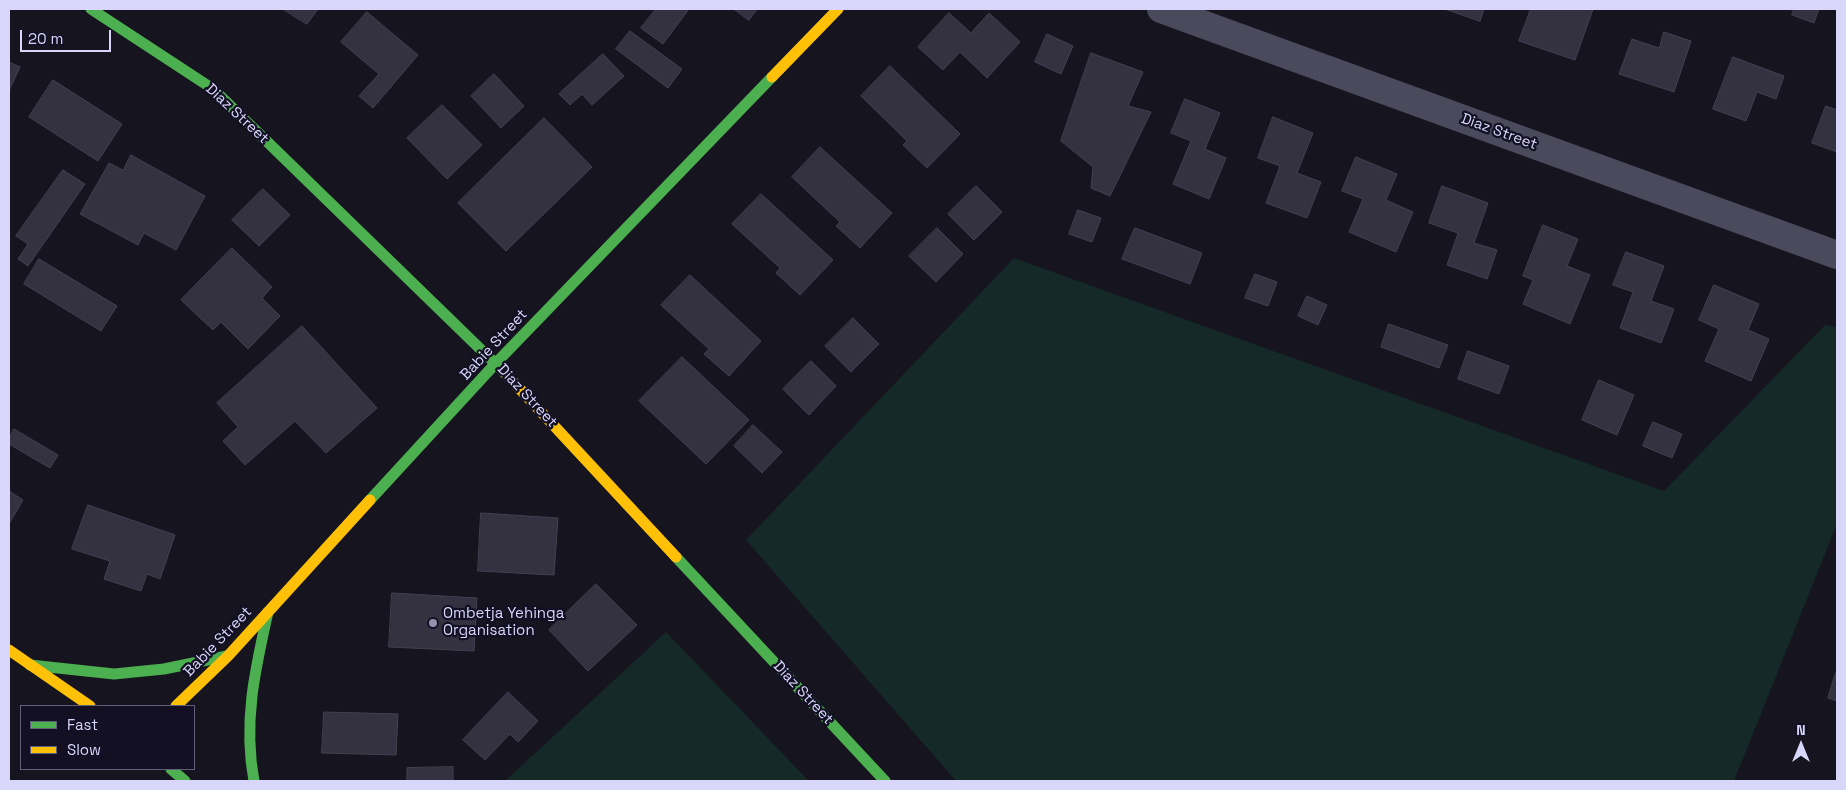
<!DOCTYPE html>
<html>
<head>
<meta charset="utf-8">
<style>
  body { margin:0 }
  #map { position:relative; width:1846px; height:790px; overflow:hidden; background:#16141e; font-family:"Space Grotesk",sans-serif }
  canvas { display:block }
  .frame { position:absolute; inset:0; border:10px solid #d8d6fb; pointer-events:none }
  .legend { position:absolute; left:20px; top:705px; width:175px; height:65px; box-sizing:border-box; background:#121022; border:1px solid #615f79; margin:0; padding:6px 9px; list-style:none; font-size:15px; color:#d8d6fb }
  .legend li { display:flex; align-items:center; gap:10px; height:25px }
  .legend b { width:25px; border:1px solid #615f79 }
  .north { position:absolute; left:1776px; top:720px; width:50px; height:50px; -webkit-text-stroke:4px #121022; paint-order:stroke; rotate:0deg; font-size:14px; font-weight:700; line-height:20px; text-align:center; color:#d8d6fb }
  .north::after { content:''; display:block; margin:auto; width:18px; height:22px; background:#d8d6fb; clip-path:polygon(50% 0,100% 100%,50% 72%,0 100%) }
  .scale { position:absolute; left:20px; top:30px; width:91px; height:22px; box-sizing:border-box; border:2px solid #d8d6fb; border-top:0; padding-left:6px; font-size:15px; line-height:18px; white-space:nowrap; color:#d8d6fb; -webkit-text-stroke:4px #121022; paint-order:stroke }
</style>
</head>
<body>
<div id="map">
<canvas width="1846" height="790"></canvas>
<div class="frame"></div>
<ul class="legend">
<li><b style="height:6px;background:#4caf50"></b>Fast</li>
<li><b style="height:6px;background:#ffc107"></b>Slow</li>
</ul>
<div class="north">N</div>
<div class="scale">20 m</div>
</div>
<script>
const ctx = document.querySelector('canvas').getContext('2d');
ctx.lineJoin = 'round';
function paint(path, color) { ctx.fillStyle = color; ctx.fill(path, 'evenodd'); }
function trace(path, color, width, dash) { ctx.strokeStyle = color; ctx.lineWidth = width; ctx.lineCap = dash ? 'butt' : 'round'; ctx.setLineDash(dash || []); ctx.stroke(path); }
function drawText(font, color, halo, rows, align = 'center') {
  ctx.font = font + ' "Space Grotesk",sans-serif'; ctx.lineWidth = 4.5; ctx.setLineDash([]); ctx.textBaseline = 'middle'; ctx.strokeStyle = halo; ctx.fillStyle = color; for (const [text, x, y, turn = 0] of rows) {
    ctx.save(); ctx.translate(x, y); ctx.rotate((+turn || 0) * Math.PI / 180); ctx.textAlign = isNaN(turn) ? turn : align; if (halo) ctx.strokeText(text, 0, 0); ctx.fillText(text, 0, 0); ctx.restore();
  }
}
paint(new Path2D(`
  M 1014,258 L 1664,491 L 1825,325 L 1837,327 L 1837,524 L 1734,781 L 956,781 L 746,540 Z
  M 666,632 L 809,781 L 505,781 Z`), '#142928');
const building = new Path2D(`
  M 283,9 L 318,9 L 307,24 Z
  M 656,9 L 689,9 L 663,44 L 641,28 Z
  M 734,9 L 757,9 L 749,20 Z
  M 1445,9 L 1484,9 L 1480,21 Z
  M 1531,9 L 1593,9 L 1575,60 L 1519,41 Z
  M 1794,9 L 1819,9 L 1814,23 L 1792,15 Z
  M 367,12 L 418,55 L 373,108 L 359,96 L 379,74 L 341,42 Z
  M 949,13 L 971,33 L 989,13 L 1020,42 L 987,78 L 960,52 L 943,70 L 918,47 Z
  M 630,31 L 682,69 L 668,88 L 616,49 Z
  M 1664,32 L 1691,41 L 1674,92 L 1619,74 L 1632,39 L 1659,48 Z
  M 1047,34 L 1073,46 L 1061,74 L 1035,62 Z
  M 1091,53 L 1143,72 L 1128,106 L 1151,112 L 1110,196 L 1091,188 L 1093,167 L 1061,141 Z
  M 603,54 L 624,76 L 592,105 L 582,94 L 570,105 L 559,94 Z
  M 1733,57 L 1784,76 L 1776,99 L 1757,92 L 1746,121 L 1713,109 Z
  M 9,62 L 20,67 L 9,91 Z
  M 890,66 L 960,134 L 927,168 L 903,145 L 907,141 L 861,96 Z
  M 494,74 L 524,106 L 501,128 L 471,96 Z
  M 53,80 L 122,124 L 98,161 L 29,117 Z
  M 1185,99 L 1220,113 L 1205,149 L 1226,158 L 1209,199 L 1173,184 L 1191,141 L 1171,133 Z
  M 442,105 L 482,145 L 447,179 L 407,138 Z
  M 1826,106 L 1837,110 L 1837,152 L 1812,143 Z
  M 1273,117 L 1313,133 L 1297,173 L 1321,182 L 1307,218 L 1266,203 L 1280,166 L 1258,158 Z
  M 544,118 L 592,167 L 506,251 L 458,203 Z
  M 820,147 L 892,213 L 860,248 L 836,226 L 840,222 L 792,177 Z
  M 131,155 L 205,196 L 176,250 L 144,233 L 138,245 L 80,214 L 109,163 L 123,170 Z
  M 1356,157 L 1397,174 L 1386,200 L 1413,212 L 1396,252 L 1349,232 L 1363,199 L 1342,191 Z
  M 63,170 L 85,184 L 28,266 L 18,259 L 28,244 L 16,236 Z
  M 976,186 L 1002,212 L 974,240 L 948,214 Z
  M 1442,186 L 1488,203 L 1474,243 L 1497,250 L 1487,279 L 1447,265 L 1458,233 L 1429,223 Z
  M 263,189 L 290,215 L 259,246 L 232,220 Z
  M 761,194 L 833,260 L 800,295 L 776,273 L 780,268 L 732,224 Z
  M 1078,210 L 1101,218 L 1092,242 L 1069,234 Z
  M 1543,225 L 1578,239 L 1567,266 L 1590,275 L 1570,324 L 1523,304 L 1533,280 L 1523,276 Z
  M 937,228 L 963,254 L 936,282 L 909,256 Z
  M 1135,228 L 1202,253 L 1190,284 L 1122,259 Z
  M 232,248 L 272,287 L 262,298 L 280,316 L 248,349 L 221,322 L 213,330 L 181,300 Z
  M 1626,252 L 1664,266 L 1651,301 L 1674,309 L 1661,343 L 1620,328 L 1633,292 L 1613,285 Z
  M 39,259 L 117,306 L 101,331 L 24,284 Z
  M 1255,274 L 1277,282 L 1268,306 L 1245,298 Z
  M 690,275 L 761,341 L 729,376 L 704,354 L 709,349 L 661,305 Z
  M 1714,285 L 1759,304 L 1748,330 L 1769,339 L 1751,381 L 1705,361 L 1719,329 L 1699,320 Z
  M 1307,296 L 1327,305 L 1318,325 L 1298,316 Z
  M 853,318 L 879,344 L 851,372 L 825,346 Z
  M 1389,324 L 1448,345 L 1439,368 L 1381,347 Z
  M 302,326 L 377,408 L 326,453 L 295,421 L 245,465 L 223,441 L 238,427 L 217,403 Z
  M 1468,351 L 1509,366 L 1499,394 L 1458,379 Z
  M 682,357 L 749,420 L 706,464 L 639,401 Z
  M 811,361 L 836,386 L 809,415 L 783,389 Z
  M 1599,380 L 1634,395 L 1617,435 L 1582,420 Z
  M 1653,422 L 1682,434 L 1672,458 L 1643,446 Z
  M 753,425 L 782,452 L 762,473 L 734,446 Z
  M 14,429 L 58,455 L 50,468 L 9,444 L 9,439 Z
  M 9,491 L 23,500 L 9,524 Z
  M 88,505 L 175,535 L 160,579 L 147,574 L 141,591 L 104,579 L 110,561 L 72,549 Z
  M 481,513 L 558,518 L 554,575 L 478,571 Z
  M 596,584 L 637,625 L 588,671 L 549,630 Z
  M 392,593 L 477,598 L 474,651 L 389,647 Z
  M 1837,669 L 1837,701 L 1828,698 Z
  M 508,692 L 538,721 L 518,742 L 510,734 L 485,760 L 463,740 Z
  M 324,712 L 398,714 L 396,755 L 322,753 Z
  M 453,767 L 453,781 L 407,781 L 407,768 Z`);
paint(building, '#343240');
trace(building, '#434051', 1);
trace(new Path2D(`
  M 1161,9 L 1837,255`), '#4b4a5d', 28);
trace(new Path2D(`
  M 91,9 L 213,89 L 505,373
  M 370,500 L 496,363 L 772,77
  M 676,557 L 885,781
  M 30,665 L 114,674 L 164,669 L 227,656
  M 171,769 L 185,781
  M 254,781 C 243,722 255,670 268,612`), '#4caf50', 11);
trace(new Path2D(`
  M 772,77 L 838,9
  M 505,373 L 676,557
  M 9,650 L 90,706
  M 176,706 L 228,656 L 370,500`), '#ffc107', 11);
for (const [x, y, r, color] of [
  [433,623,5,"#9492ae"]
]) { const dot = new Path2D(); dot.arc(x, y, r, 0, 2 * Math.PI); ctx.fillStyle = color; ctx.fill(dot); trace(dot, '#121022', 2); }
drawText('15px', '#d8d6fb', '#121022', [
  ["Diaz Street",237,114,43],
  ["Diaz Street",1499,132,20],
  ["Babie Street",494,345,-47],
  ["Diaz Street",527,396,47],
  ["Babie Street",218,642,-46],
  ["Diaz Street",803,693,47]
]);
drawText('15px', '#d8d6fb', '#121022', [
  ["Ombetja Yehinga",443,614],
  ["Organisation",443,631]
], 'left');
</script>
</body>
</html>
